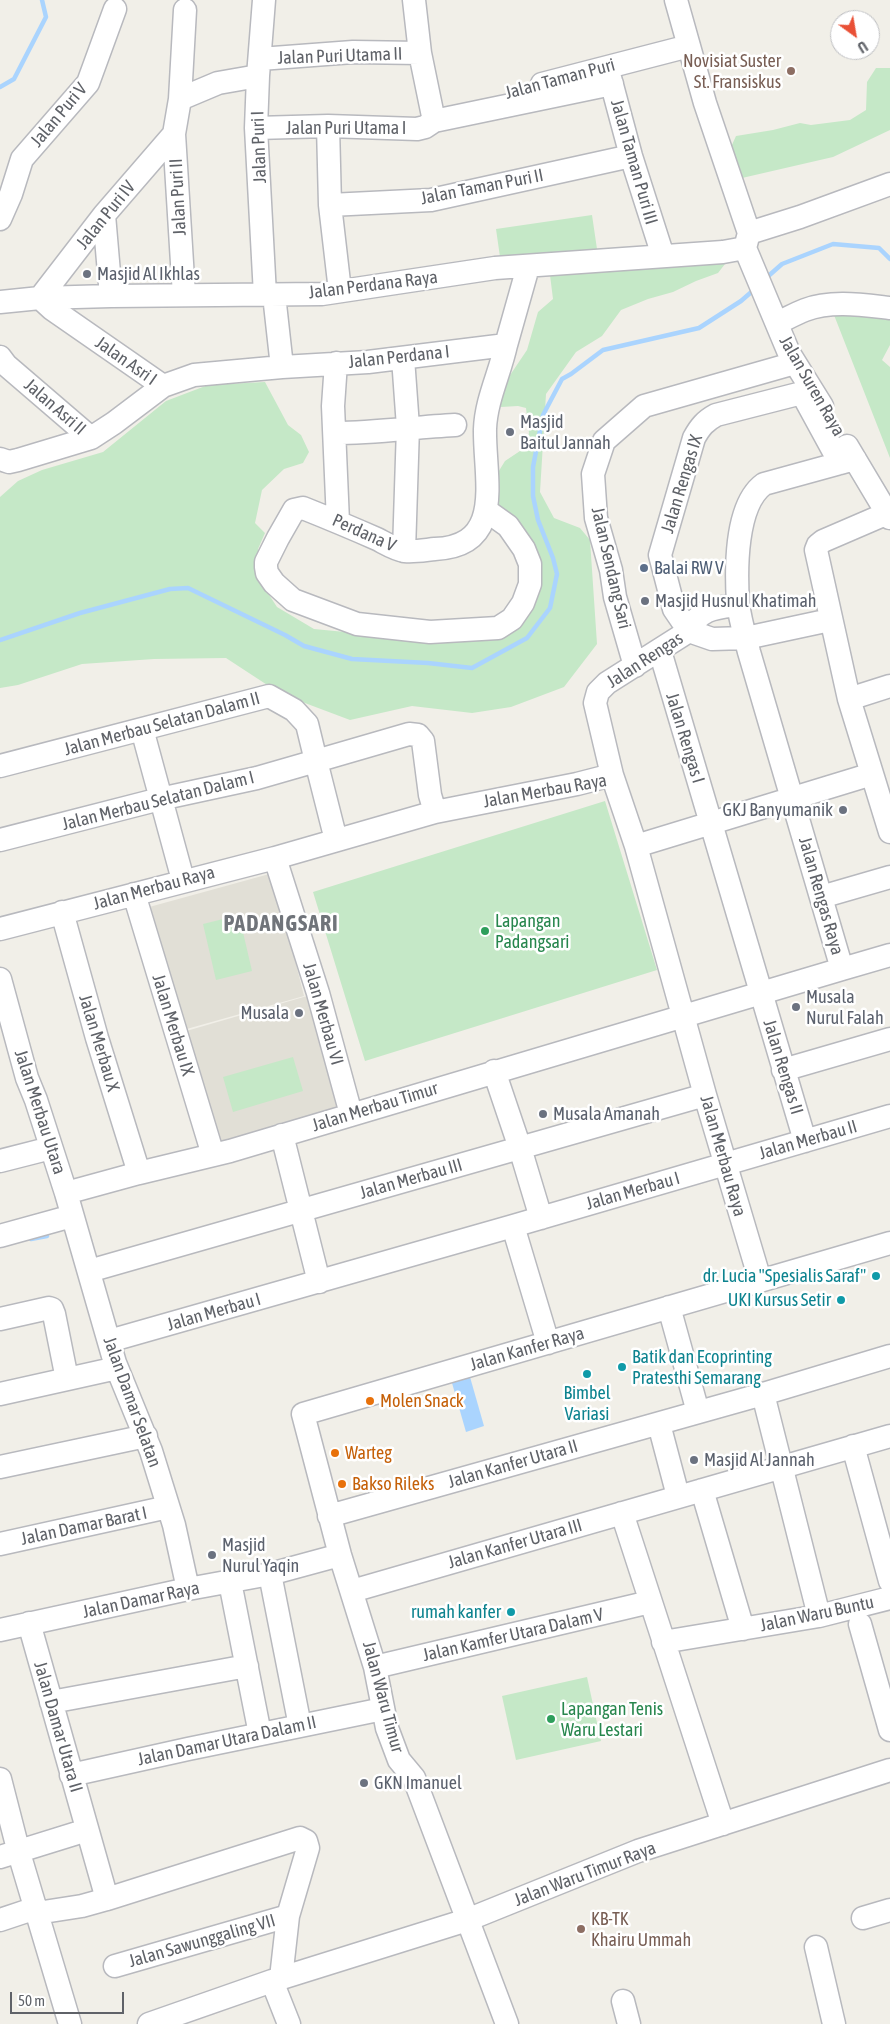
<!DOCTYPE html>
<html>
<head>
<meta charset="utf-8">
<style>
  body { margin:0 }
  #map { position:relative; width:890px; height:2024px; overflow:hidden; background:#f1efe8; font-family:"Asap Condensed",sans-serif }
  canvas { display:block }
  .north { position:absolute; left:830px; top:10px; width:50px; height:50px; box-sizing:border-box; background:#fff; border:1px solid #bfc0c3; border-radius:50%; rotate:148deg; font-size:14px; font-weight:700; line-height:20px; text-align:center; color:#5f6268 }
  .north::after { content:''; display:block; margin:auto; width:18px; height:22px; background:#e95036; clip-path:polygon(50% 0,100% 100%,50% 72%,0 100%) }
  .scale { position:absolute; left:10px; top:1992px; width:114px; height:22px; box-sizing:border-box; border:2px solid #5f6268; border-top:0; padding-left:6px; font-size:15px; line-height:18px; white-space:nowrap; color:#5f6268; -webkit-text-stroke:4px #fff; paint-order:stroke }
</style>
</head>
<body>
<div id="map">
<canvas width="890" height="2024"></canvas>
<div class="north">U</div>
<div class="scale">50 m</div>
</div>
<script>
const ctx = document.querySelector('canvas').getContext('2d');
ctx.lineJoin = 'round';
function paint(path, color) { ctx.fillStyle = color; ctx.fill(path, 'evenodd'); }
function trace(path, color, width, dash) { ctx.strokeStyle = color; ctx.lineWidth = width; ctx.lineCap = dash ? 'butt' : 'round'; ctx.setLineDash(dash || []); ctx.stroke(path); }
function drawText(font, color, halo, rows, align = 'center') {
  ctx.font = font + ' "Asap Condensed",sans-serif'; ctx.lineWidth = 5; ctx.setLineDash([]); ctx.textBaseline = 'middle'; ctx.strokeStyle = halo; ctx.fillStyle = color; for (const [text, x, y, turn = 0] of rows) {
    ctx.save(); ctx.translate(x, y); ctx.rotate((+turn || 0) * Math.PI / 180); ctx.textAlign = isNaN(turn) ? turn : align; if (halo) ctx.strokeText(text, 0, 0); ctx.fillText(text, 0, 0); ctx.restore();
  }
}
paint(new Path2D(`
  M 273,873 L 304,996 L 176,1032 L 142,909 Z
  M 314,994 L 346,1111 L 211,1147 L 176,1034 Z`), '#e1dfd6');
paint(new Path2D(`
  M 876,68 L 890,68 L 890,130 L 833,157 L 742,178 L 731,147 L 736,136 L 773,130 L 800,123 L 811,125 L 850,120 L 866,110 L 867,82 Z
  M 592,215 L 597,249 L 501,264 L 496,229 Z
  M 720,260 L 725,264 L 718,273 L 696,281 L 673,292 L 648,299 L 621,310 L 602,336 L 576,352 L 546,394 L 540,492 L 554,518 L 580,528 L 590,540 L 597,644 L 564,687 L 511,707 L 472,713 L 412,706 L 350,720 L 281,694 L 226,658 L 154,659 L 82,664 L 18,685 L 0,688 L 0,497 L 18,481 L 42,470 L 103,452 L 166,401 L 208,385 L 265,382 L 288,425 L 301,435 L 309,452 L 303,463 L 284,469 L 262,490 L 255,523 L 265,533 L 258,549 L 260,581 L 277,607 L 314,629 L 418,639 L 474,640 L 538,583 L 497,509 L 497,474 L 505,461 L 526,447 L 529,433 L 526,408 L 518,406 L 501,407 L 498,402 L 500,390 L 527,350 L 538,312 L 553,299 L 550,275 Z
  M 834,315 L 890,315 L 890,345 L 882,360 L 890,367 L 890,458 Z
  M 605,801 L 657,970 L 365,1061 L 313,892 Z
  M 239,915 L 252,971 L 216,980 L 203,924 Z
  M 293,1057 L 303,1091 L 233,1112 L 223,1077 Z
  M 587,1677 L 601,1741 L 516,1760 L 502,1696 Z`), '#c5e8c7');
paint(new Path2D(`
  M 470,1377 L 484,1426 L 466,1432 L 452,1383 Z`), '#aad4fe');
trace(new Path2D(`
  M 0,87 L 14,79 L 46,17 L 42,0
  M 765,279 L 782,264 L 833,244 L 879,248 L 890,259
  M 0,640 L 80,613 L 170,589 L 188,588 L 285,635 L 304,646 L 352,659 L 428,663 L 472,668 L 527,638 L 550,608 L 557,574 L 553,558 L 538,520 L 533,496 L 533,467 L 543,415 L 562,379 L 571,374 L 603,350 L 699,328 L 741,301 L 756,288
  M 31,1239 L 47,1236`), '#aad4fe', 4.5);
const minor = new Path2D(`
  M 264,0 L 258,76 L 256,128 L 265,295
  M 414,0 L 420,53 L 434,121
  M 676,0 L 705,103 L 749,233 L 745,248
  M 260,59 L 353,52 L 420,53
  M 608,70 L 631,156 L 663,256
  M 542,84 L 689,46
  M 180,99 L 185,10
  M 328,126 L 330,205 L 340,291
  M 256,128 L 328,126 L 417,129 L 425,127 L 434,121 L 612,84
  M 174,134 L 104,215 L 40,298 L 52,309 L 163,386 L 194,375 L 282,367
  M 330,205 L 431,200 L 631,156
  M 104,215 L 111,296
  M 0,219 L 11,194 L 22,159 L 88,83 L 115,9
  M 749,233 L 800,217 L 890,184
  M 745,248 L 789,353 L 822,406
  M 184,295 L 174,134 L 180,99 L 218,83 L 258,76
  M 274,295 L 282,367 L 368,362 L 506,345 L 528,267
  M 0,302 L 40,298 L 111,296 L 322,294 L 495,268 L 723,252 L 745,248
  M 777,323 C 786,319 795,314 805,310 C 831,300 863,305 890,308
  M 0,357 L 6,365 L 91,438 L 114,423 L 163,386
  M 403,358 L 408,427 L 404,551
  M 336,363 L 333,406 L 338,522
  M 335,433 C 375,433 415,427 455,425
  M 847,446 L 890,518
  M 0,459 L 9,462 L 18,460 L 91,438
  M 487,511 L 508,526 L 524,549 L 530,564 L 530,584 L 523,603 L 512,619 L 498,628 L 430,632 L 357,624 L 293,600 L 274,583 L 267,573 L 266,567 L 266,562 L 278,538 L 294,510 L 303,508 C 328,518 352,528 377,539 C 385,543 396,550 405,551 C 414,552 425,550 435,549 C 506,546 484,478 485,429 C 486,400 500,373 506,345
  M 888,513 L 823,541 L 818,545 L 816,550 L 849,699 L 890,832
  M 830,620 L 746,638 L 712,639 L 689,631 L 674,609 L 660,555 L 694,438 C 700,427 705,421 716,415 L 798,394 L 804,397 L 840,463
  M 660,651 L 805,1141
  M 635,666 L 615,597 L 611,570 L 596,518 L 593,474 L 604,441 L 644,406 L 795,363
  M 849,699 L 890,686
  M 142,729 L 183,880
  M 0,766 L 269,696 L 294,710 L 307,724 L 316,761 L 409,734 L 418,735 L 423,741 L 430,795 L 435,812
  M 612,775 L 595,703 L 598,692 L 607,683 L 689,631 C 700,608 715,608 738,605
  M 0,840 L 160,799 L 257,778 L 316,761 L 336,840
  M 636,846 L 872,774
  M 275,858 L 318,993 L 351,1114
  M 134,894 L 213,1155
  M 821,897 L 890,877
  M 62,912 L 97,1038 L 139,1173
  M 0,929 L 275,858 L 435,812 L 577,784 L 612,775 L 636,846 L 705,1095 L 760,1280
  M 842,969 L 890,955
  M 0,979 L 27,1078 L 36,1100 L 66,1193 L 115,1363 L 151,1451 L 174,1525 L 188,1589
  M 783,1070 L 890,1039
  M 494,1071 L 520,1148 L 541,1218
  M 282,1135 L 319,1282
  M 0,1161 L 51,1148
  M 66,1193 L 139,1173 L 230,1151 L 842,969 L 749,652 C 745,636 740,620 738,603 C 736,571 735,505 764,484 L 855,459
  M 513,1226 L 548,1343
  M 0,1236 L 72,1216
  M 89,1271 L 705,1095
  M 669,1307 L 698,1412
  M 0,1319 L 49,1308 L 52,1309 L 54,1314 L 67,1379
  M 109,1341 L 513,1226 L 890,1116
  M 0,1394 L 117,1368
  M 763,1394 L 819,1616
  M 659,1424 L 678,1496
  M 853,1446 L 890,1581
  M 0,1467 L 146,1436
  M 702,1490 L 743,1629
  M 622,1513 L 723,1824
  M 329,1516 L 763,1394 L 890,1356
  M 0,1544 L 168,1507
  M 270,1574 L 300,1726
  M 230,1582 L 260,1734
  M 352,1591 L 890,1436
  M 860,1624 L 890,1730
  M 0,1630 L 188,1589 L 270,1574 L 340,1555
  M 663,1642 L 819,1616 L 890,1598
  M 375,1667 L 650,1602
  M 51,1702 L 247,1666
  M 71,1775 L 188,1749 L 383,1709
  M 0,1779 L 19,1853 L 70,2024
  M 0,1857 L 87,1830
  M 107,1899 L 300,1838 L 306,1841 L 308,1848 L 288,1916 L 281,1978
  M 863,1918 L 890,1910
  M 0,1920 L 27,1911 L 37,1913 L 82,1906 L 107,1899 L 29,1623
  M 816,1947 L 834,2024
  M 115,1966 L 288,1916
  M 272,1981 L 289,2024
  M 623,2001 L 629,2024
  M 149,2024 L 272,1981 L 467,1920 L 638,1851 L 890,1770
  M 507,2024 L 414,1778 L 399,1760 L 387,1728 L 375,1667 L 340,1555 L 303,1414 L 890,1243`);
trace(minor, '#b8b9be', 25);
trace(minor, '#fff', 22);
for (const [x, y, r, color] of [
  [791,71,5,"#8d6e63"],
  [87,274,5,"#6b7280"],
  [510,432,5,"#6b7280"],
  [644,568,5,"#5c6f8a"],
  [645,601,5,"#6b7280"],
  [843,810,5,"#6b7280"],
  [485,931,5,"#2e9e5b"],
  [796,1007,5,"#6b7280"],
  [299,1013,5,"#6b7280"],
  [543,1114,5,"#6b7280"],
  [876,1276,5,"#0f9aa8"],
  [841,1300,5,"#0f9aa8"],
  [622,1367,5,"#0f9aa8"],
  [587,1374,5,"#0f9aa8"],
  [370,1401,5,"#e8710a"],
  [335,1453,5,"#e8710a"],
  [694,1460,5,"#6b7280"],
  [342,1484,5,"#e8710a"],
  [212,1555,5,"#6b7280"],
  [511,1612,5,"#0f9aa8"],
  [551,1719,5,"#2e9e5b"],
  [364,1783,5,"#6b7280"],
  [581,1929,5,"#8d6e63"]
]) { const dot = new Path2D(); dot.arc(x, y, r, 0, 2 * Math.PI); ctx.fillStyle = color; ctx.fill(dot); trace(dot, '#fff', 2); }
drawText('18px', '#5f6268', '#fff', [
  ["Jalan Puri Utama II",340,56,-2],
  ["Jalan Taman Puri",560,79,-15],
  ["Jalan Puri V",59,115,-50],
  ["Jalan Puri Utama I",346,128],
  ["Jalan Puri I",259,147,-92],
  ["Jalan Taman Puri III",634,162,74],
  ["Jalan Taman Puri II",482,187,-11],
  ["Jalan Puri II",178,197,-93],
  ["Jalan Puri IV",106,215,-51],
  ["Jalan Perdana Raya",373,285,-7],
  ["Jalan Perdana I",399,357,-6],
  ["Jalan Asri I",126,361,35],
  ["Jalan Suren Raya",812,386,60],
  ["Jalan Asri II",55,407,41],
  ["Jalan Rengas IX",682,484,-73],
  ["Perdana V",364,533,24],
  ["Jalan Sendang Sari",611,568,77],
  ["Jalan Rengas",645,660,-33],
  ["Jalan Merbau Selatan Dalam II",162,724,-15],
  ["Jalan Rengas I",685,738,73],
  ["Jalan Merbau Raya",545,791,-10],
  ["Jalan Merbau Selatan Dalam I",158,801,-14],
  ["Jalan Merbau Raya",154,888,-15],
  ["Jalan Rengas Raya",821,896,74],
  ["Jalan Merbau VI",323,1014,74],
  ["Jalan Merbau IX",173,1025,73],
  ["Jalan Merbau X",99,1043,73],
  ["Jalan Rengas II",783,1067,73],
  ["Jalan Merbau Timur",375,1107,-17],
  ["Jalan Merbau Utara",40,1112,72],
  ["Jalan Merbau II",808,1140,-16],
  ["Jalan Merbau Raya",723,1156,74],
  ["Jalan Merbau III",411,1179,-16],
  ["Jalan Merbau I",633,1191,-16],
  ["Jalan Merbau I",214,1312,-16],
  ["Jalan Kanfer Raya",527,1349,-16],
  ["Jalan Damar Selatan",132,1402,70],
  ["Jalan Kanfer Utara II",513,1464,-16],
  ["Jalan Damar Barat I",84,1526,-12],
  ["Jalan Kanfer Utara III",515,1544,-16],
  ["Jalan Damar Raya",141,1600,-12],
  ["Jalan Waru Buntu",817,1614,-12],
  ["Jalan Kamfer Utara Dalam V",513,1635,-13],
  ["Jalan Waru Timur",383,1697,75],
  ["Jalan Damar Utara II",58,1727,74],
  ["Jalan Damar Utara Dalam II",227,1741,-12],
  ["Jalan Waru Timur Raya",585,1874,-21],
  ["Jalan Sawunggaling VII",202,1941,-16]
]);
drawText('18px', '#785e54', '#fff', [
  ["Novisiat Suster",781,61],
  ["St. Fransiskus",781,82],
  ["KB-TK",591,1919,"left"],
  ["Khairu Ummah",591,1940,"left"]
], 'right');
drawText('18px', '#5b616d', '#fff', [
  ["Masjid Al Ikhlas",97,274],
  ["Masjid",520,422],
  ["Baitul Jannah",520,443],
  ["Masjid Husnul Khatimah",655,601],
  ["GKJ Banyumanik",833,810,"right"],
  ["Musala",806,997],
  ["Nurul Falah",806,1018],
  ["Musala",289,1013,"right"],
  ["Musala Amanah",553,1114],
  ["Masjid Al Jannah",704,1460],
  ["Masjid",222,1545],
  ["Nurul Yaqin",222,1566],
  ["GKN Imanuel",374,1783]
], 'left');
drawText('18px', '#4e5e75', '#fff', [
  ["Balai RW V",654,568]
], 'left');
drawText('18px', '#27864d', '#fff', [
  ["Lapangan",495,921],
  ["Padangsari",495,942],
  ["Lapangan Tenis",561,1709],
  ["Waru Lestari",561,1730]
], 'left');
drawText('18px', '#0d838f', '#fff', [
  ["dr. Lucia \"Spesialis Saraf\"",866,1276],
  ["UKI Kursus Setir",831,1300],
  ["Batik dan Ecoprinting",632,1357,"left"],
  ["Pratesthi Semarang",632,1378,"left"],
  ["Bimbel",587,1393,"center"],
  ["Variasi",587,1414,"center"],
  ["rumah kanfer",501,1612]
], 'right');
drawText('18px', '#c56008', '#fff', [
  ["Molen Snack",380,1401],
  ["Warteg",345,1453],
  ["Bakso Rileks",352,1484]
], 'left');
ctx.letterSpacing = '1px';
drawText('bold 22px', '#70747a', '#fff', [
  ["PADANGSARI",281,924]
]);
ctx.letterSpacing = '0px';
</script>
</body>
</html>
